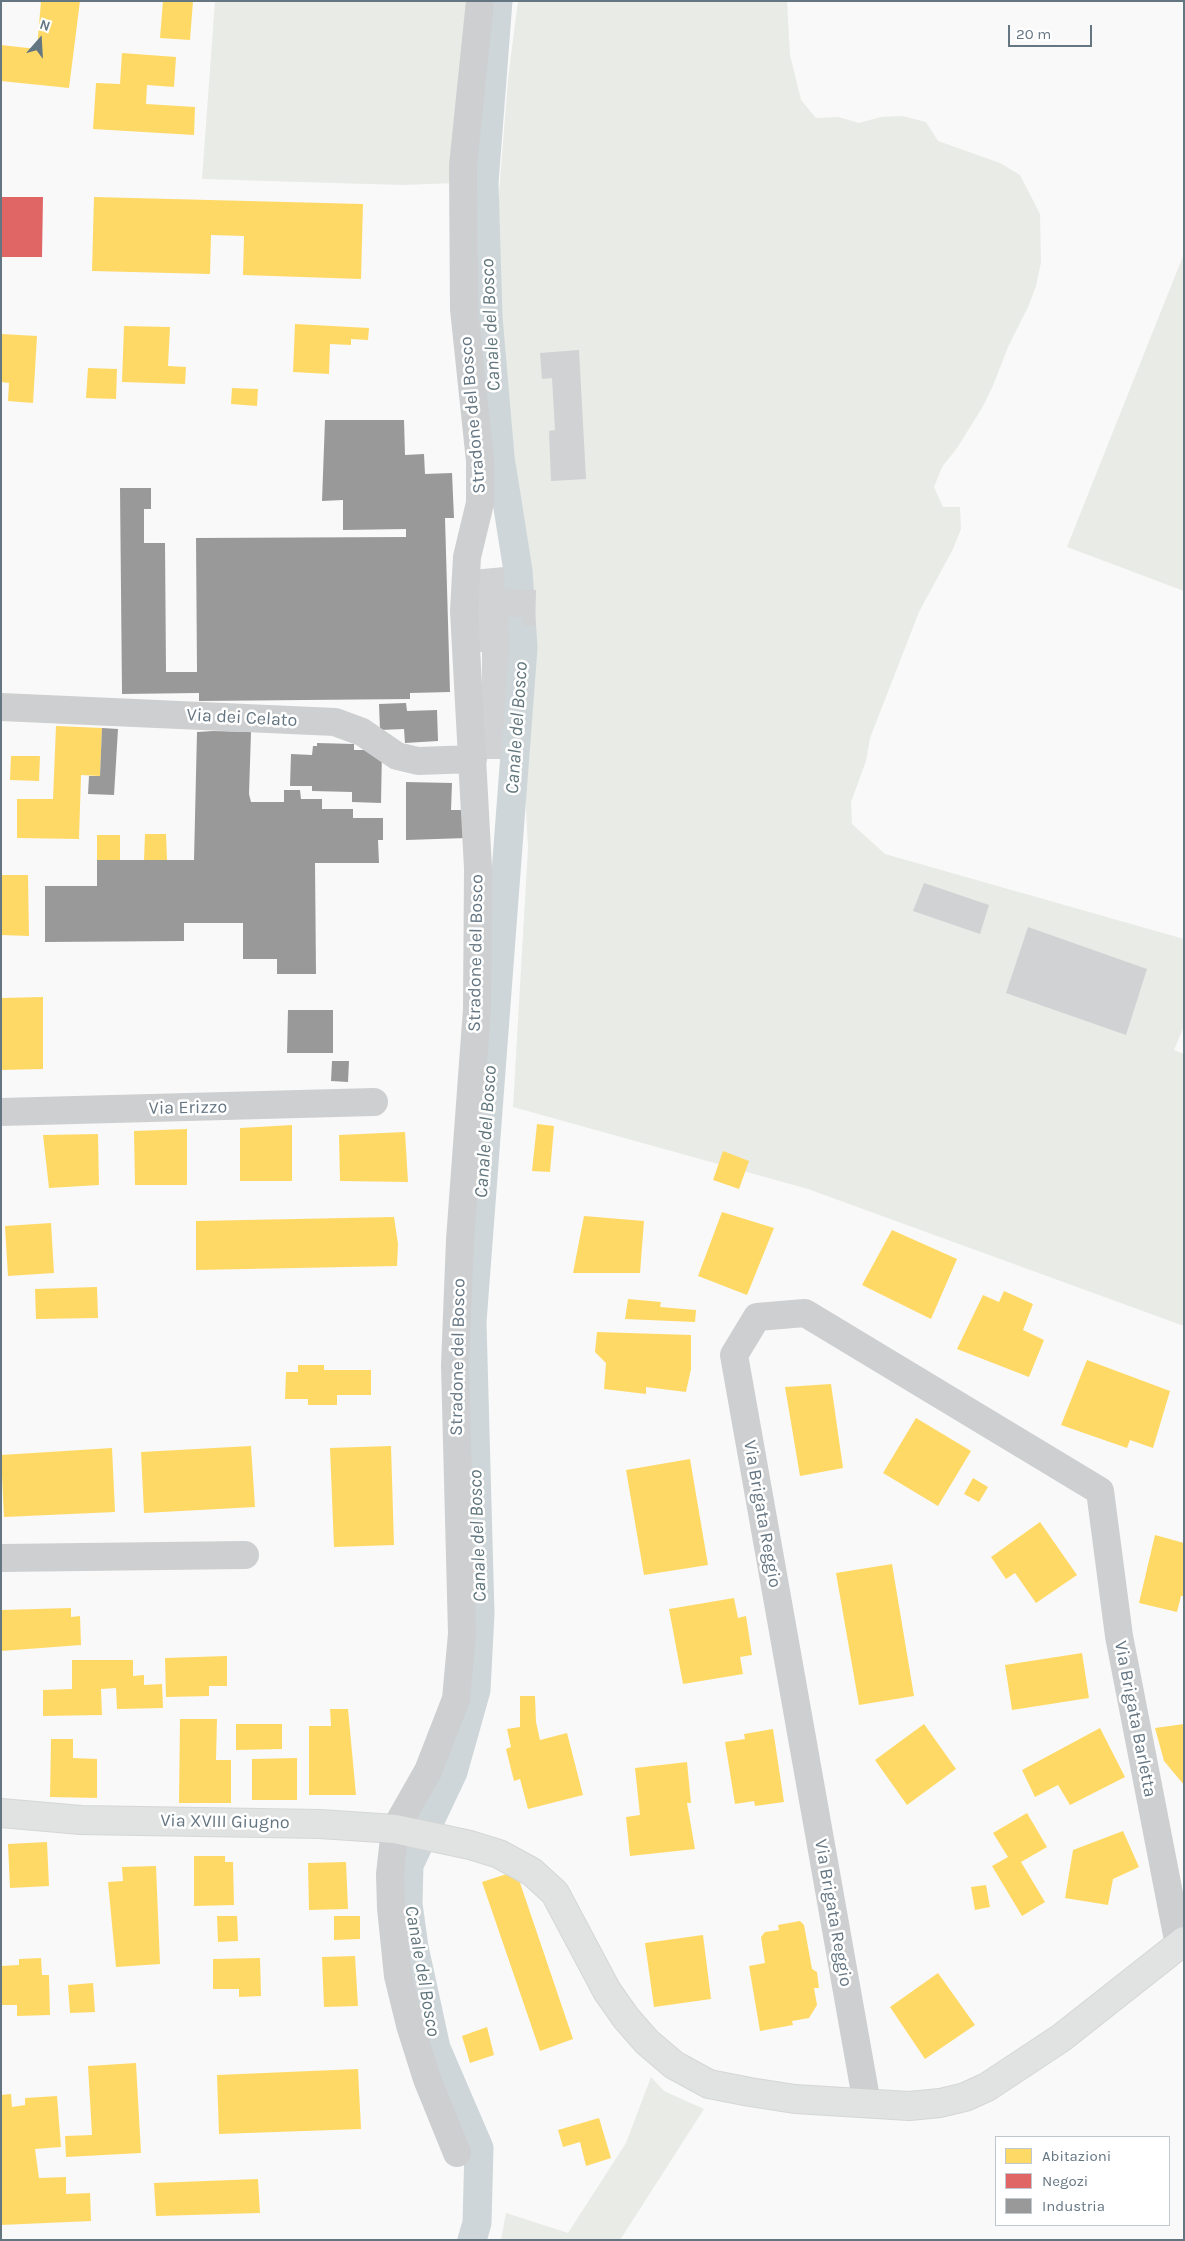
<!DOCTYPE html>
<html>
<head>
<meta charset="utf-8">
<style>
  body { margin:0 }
  #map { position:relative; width:1185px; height:2241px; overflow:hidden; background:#f9f9f9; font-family:Karla,sans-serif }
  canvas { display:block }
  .frame { position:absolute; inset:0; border:2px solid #657683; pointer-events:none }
  .legend { position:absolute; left:995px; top:2136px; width:175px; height:90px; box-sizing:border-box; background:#fff; border:1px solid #c1c8cd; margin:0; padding:6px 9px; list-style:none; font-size:15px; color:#657683 }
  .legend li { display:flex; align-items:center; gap:10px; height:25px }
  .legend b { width:25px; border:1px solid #c1c8cd }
  .north { position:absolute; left:15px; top:15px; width:50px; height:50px; -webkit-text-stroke:4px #fff; paint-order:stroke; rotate:19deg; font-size:14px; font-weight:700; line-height:20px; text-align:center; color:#657683 }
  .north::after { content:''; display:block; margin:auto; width:18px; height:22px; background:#657683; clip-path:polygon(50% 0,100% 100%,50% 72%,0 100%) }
  .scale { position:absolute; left:1008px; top:25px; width:84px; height:22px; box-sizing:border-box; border:2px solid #657683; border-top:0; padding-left:6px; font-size:15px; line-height:18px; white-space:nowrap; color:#657683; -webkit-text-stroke:4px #fff; paint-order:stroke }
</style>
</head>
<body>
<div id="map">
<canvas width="1185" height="2241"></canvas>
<div class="frame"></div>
<ul class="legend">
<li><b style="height:14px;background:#ffd966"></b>Abitazioni</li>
<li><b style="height:14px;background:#e06666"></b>Negozi</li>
<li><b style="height:14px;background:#999"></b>Industria</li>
</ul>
<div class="north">N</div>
<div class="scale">20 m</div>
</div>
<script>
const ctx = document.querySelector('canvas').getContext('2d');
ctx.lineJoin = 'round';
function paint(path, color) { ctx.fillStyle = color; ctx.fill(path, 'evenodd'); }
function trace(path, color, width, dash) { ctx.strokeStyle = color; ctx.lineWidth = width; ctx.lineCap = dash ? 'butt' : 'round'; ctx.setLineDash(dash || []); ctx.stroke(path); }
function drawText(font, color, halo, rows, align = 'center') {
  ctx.font = font + ' Karla,sans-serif'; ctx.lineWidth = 5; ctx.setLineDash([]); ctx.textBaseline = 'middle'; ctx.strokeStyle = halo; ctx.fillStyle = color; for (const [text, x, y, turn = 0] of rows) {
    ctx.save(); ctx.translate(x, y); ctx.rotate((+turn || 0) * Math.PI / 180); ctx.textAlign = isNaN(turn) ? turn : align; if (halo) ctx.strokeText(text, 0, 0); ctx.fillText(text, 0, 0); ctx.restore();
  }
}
paint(new Path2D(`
  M 215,1 L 476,1 L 457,183 L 402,185 L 202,179 Z
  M 518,1 L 787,1 L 790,55 L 801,100 L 816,118 L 838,117 L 859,123 L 881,117 L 902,116 L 926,122 L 938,141 L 1000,163 L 1020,175 L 1040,214 L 1041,262 L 1036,286 L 1028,307 L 1008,347 L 992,388 L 982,408 L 957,448 L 942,467 L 934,487 L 943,507 L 960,507 L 961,529 L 953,549 L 919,612 L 870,738 L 866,761 L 851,802 L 852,824 L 885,854 L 1184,939 L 1184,1026 L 1174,1050 L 1184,1054 L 1184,1326 L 808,1189 L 513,1107 L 528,848 L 524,771 L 503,656 L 502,588 L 514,504 L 516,464 L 503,401 L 497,337 L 497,218 L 508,79 Z
  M 1183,256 L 1184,256 L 1184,591 L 1067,547 Z
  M 651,2077 L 664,2091 L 704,2109 L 620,2240 L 501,2240 L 506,2213 L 568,2233 L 626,2143 Z`), '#e8ebe6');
paint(new Path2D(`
  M 41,1 L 80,1 L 69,88 L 1,81 L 1,45 L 37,49 Z
  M 163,1 L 193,1 L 190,40 L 160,38 Z
  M 122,53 L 176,57 L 174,87 L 147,85 L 146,104 L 195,107 L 194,135 L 93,129 L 96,83 L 120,84 Z
  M 94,197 L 363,204 L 361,279 L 243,275 L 244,236 L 211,235 L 210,274 L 92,271 Z
  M 295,324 L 369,328 L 368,340 L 351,339 L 351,345 L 330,344 L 329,374 L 293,372 Z
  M 124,326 L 170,327 L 168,366 L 186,367 L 185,384 L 122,382 Z
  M 1,334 L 37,336 L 33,403 L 8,401 L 9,383 L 1,382 Z
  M 88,368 L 117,369 L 116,399 L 86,398 Z
  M 232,388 L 258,389 L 257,406 L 231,404 Z
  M 56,726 L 102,728 L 100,776 L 81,775 L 79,839 L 17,838 L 17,799 L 53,799 Z
  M 11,756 L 40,756 L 39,781 L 10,780 Z
  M 145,834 L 166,834 L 167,860 L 144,860 Z
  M 97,835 L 120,835 L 120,860 L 97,860 Z
  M 1,875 L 28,875 L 29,936 L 1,935 Z
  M 43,997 L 43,1069 L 1,1070 L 1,998 Z
  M 537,1124 L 554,1126 L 550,1172 L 532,1171 Z
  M 292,1125 L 292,1181 L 240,1181 L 240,1128 Z
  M 187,1129 L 187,1185 L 135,1185 L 134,1131 Z
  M 405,1132 L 408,1182 L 340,1181 L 339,1135 Z
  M 98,1134 L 99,1185 L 49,1188 L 43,1135 Z
  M 723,1151 L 749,1161 L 739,1189 L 713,1180 Z
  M 722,1212 L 774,1228 L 747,1295 L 698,1276 Z
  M 584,1216 L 644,1221 L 640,1273 L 573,1273 Z
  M 394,1217 L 398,1244 L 397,1266 L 196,1270 L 196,1221 Z
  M 51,1223 L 54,1273 L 8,1276 L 5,1226 Z
  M 892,1230 L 957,1259 L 931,1319 L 862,1285 Z
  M 97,1287 L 98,1318 L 36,1319 L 35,1289 Z
  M 1004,1291 L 1033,1304 L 1023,1330 L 1044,1340 L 1029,1377 L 957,1349 L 983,1295 L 999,1302 Z
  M 628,1299 L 661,1302 L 660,1307 L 696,1310 L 695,1322 L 625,1319 Z
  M 597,1332 L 691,1335 L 691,1369 L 686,1392 L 646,1387 L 646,1394 L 604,1389 L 606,1363 L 595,1352 Z
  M 1087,1360 L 1170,1391 L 1153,1448 L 1130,1440 L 1127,1448 L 1061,1425 Z
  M 298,1365 L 324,1365 L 324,1370 L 371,1370 L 371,1395 L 337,1395 L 337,1405 L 308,1405 L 308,1399 L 285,1399 L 286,1372 L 298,1372 Z
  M 831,1384 L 843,1468 L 800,1476 L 785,1387 Z
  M 916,1418 L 971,1451 L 938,1506 L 883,1473 Z
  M 251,1446 L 255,1507 L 144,1513 L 141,1452 Z
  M 391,1446 L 394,1545 L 334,1547 L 330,1448 Z
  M 112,1448 L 115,1512 L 4,1517 L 1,1455 Z
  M 690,1459 L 708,1565 L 644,1575 L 626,1470 Z
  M 973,1478 L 988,1487 L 979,1502 L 964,1494 Z
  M 1040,1522 L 1077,1575 L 1036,1603 L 1015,1573 L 1006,1579 L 991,1557 Z
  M 1155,1535 L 1184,1543 L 1184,1596 L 1181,1596 L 1177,1612 L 1139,1603 Z
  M 892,1564 L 914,1696 L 859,1705 L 836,1573 Z
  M 734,1598 L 738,1618 L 746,1616 L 752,1655 L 740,1657 L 743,1674 L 683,1684 L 669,1609 Z
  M 71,1608 L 71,1617 L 80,1616 L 81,1645 L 1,1651 L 1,1610 Z
  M 1082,1653 L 1089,1698 L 1012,1710 L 1005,1665 Z
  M 227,1656 L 227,1686 L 209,1686 L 209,1696 L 166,1697 L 165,1658 Z
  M 72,1660 L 133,1660 L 133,1676 L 144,1675 L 144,1685 L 162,1684 L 163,1708 L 117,1709 L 116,1688 L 101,1689 L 102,1715 L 43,1716 L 43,1690 L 72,1689 Z
  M 520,1696 L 535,1696 L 536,1722 L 540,1740 L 567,1733 L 583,1795 L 528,1809 L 520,1779 L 514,1781 L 506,1749 L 511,1747 L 507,1729 L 520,1727 Z
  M 330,1709 L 348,1709 L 356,1795 L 309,1795 L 309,1726 L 331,1726 Z
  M 180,1719 L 217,1719 L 216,1760 L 231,1760 L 231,1803 L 179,1803 Z
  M 236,1724 L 282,1724 L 282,1749 L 236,1750 Z
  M 924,1724 L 956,1769 L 907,1805 L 875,1760 Z
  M 1184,1724 L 1184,1785 L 1164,1761 L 1155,1728 Z
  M 1100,1728 L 1125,1777 L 1070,1805 L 1058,1785 L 1035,1797 L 1022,1770 Z
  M 773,1729 L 784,1802 L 755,1806 L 754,1801 L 735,1804 L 725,1742 L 745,1739 L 744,1734 Z
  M 51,1739 L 73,1739 L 73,1758 L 97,1759 L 97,1798 L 50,1797 Z
  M 297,1758 L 297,1800 L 252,1800 L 252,1759 Z
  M 687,1762 L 691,1803 L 687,1803 L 695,1849 L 630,1856 L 626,1817 L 640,1815 L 635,1768 Z
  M 1027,1813 L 1047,1847 L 1021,1862 L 1045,1902 L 1022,1916 L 992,1866 L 1008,1857 L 993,1833 Z
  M 1123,1831 L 1139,1867 L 1113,1879 L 1108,1905 L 1065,1898 L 1073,1850 Z
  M 47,1842 L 49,1886 L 10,1888 L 8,1844 Z
  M 194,1856 L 225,1856 L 225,1862 L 233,1862 L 234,1905 L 194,1906 Z
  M 346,1862 L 348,1909 L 309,1910 L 308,1863 Z
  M 156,1866 L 160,1964 L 116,1967 L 108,1882 L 123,1881 L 122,1867 Z
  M 516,1871 L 573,2039 L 540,2051 L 482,1882 Z
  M 986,1885 L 990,1907 L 975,1910 L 971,1887 Z
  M 217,1916 L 237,1916 L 238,1941 L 218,1942 Z
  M 334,1916 L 360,1916 L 360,1939 L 334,1940 Z
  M 800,1921 L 804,1925 L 812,1969 L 817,1972 L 819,1988 L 814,1988 L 817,2005 L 809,2018 L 792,2021 L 793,2025 L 760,2031 L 749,1966 L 765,1963 L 761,1937 L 765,1932 L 779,1930 L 778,1925 Z
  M 703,1935 L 711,1999 L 654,2007 L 645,1943 Z
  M 355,1956 L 358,2006 L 324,2007 L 322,1957 Z
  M 41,1958 L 42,1975 L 49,1975 L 50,2015 L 17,2016 L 17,2005 L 1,2005 L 1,1966 L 19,1965 L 19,1959 Z
  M 260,1958 L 261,1996 L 239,1997 L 239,1989 L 213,1989 L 213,1959 Z
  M 938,1973 L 975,2025 L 925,2059 L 890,2007 Z
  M 93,1983 L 95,2012 L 70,2013 L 68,1985 Z
  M 487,2027 L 494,2055 L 470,2063 L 462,2036 Z
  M 136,2063 L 141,2153 L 66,2157 L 65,2136 L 92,2135 L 88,2066 Z
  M 358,2069 L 361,2129 L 219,2134 L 217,2075 Z
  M 11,2094 L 12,2107 L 25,2105 L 25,2098 L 57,2096 L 61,2147 L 35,2149 L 39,2178 L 66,2177 L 66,2194 L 90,2193 L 91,2221 L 1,2225 L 1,2095 Z
  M 599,2118 L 611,2158 L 586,2166 L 580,2142 L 563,2147 L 558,2130 Z
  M 258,2179 L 260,2213 L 156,2216 L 154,2183 Z`), '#ffd966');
paint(new Path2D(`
  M 1,197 L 43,197 L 42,257 L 1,257 Z`), '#e06666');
paint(new Path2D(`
  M 325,420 L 404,420 L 405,455 L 424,454 L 425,474 L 452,473 L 454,518 L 445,518 L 450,692 L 410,693 L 410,699 L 199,701 L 199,693 L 122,694 L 120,488 L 151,488 L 151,509 L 144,509 L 144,543 L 165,543 L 166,672 L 197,672 L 196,538 L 406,537 L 406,529 L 343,530 L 343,500 L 322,501 Z
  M 406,703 L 407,711 L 437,710 L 438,741 L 405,743 L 404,729 L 380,730 L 379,704 Z
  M 102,728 L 118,729 L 114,795 L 88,794 L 89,776 L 100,776 Z
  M 213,731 L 251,732 L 249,794 L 251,802 L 284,802 L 284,790 L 300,790 L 301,799 L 322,799 L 322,809 L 353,809 L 353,818 L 383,818 L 383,840 L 378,840 L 379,863 L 315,863 L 316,974 L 277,974 L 277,959 L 243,959 L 243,923 L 184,923 L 184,941 L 45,942 L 45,886 L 97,886 L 97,860 L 194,860 L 197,732 Z
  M 317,743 L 354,744 L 354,750 L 382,750 L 381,803 L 352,802 L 352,792 L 312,791 L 312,786 L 290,786 L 291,754 L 312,755 L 313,746 L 317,746 Z
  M 406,782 L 452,783 L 451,810 L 467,810 L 467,838 L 406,840 Z
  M 288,1010 L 333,1010 L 333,1053 L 287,1053 Z
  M 332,1061 L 349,1061 L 348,1082 L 331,1081 Z`), '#999');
trace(new Path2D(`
  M 472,2240 L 477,2223 L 479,2148 L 436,2048 L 414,1947 L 408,1904 L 409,1865 L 453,1772 L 476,1690 L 480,1614 L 472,1322 L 523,648 L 518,571 L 500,457 L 488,317 L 484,183 L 498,1`), '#ced6d9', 29);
paint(new Path2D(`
  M 579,350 L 586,479 L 551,481 L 549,431 L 555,430 L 552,378 L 542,379 L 540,353 Z
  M 504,567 L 505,589 L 536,590 L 535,626 L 523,626 L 523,617 L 508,617 L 509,649 L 501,759 L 482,759 L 482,652 L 473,652 L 472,570 Z
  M 924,883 L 989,905 L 980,934 L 913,911 Z
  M 1028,927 L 1147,969 L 1126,1035 L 1006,993 Z`), '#d0d2d3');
const major = new Path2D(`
  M 1,1813 L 81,1820 L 320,1824 L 395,1829 L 470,1845 L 499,1854 L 532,1872 L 555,1893 L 607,1991 L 626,2018 L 647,2042 L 674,2065 L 709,2084 L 750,2092 L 795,2099 L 909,2106 L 940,2103 L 965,2097 L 987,2087 L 1061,2038 L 1184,1941`);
trace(major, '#d5d6d7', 30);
trace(new Path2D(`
  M 1,707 L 335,722 L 362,732 L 397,756 L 418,761 L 473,759
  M 1,1112 L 374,1102
  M 1,1558 L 245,1555
  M 867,2104 L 734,1355 L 757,1317 L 805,1313 L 1100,1491 L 1119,1636 L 1179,1945
  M 457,2153 L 427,2079 L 410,2025 L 398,1976 L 391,1908 L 390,1874 L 395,1829 L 428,1771 L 456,1699 L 462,1634 L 455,1365 L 460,1240 L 477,1009 L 478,868 L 464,611 L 467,557 L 480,503 L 480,461 L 464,309 L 463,166 L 480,1`), '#cecfd0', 28);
trace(major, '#e1e2e2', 28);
drawText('18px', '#657683', '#fff', [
  ["Stradone del Bosco",473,415,-95],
  ["Via dei Celato",242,718,3],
  ["Stradone del Bosco",476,953,-89],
  ["Via Erizzo",188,1108,-1],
  ["Stradone del Bosco",458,1357,-89],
  ["Via Brigata Reggio",762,1514,80],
  ["Via Brigata Barletta",1135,1719,79],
  ["Via XVIII Giugno",225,1822,1],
  ["Via Brigata Reggio",833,1913,80]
]);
drawText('italic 19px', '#60757c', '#fff', [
  ["Canale del Bosco",491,325,-93],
  ["Canale del Bosco",517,728,-86],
  ["Canale del Bosco",486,1132,-86],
  ["Canale del Bosco",478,1536,-92],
  ["Canale del Bosco",422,1971,80]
]);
</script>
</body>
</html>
